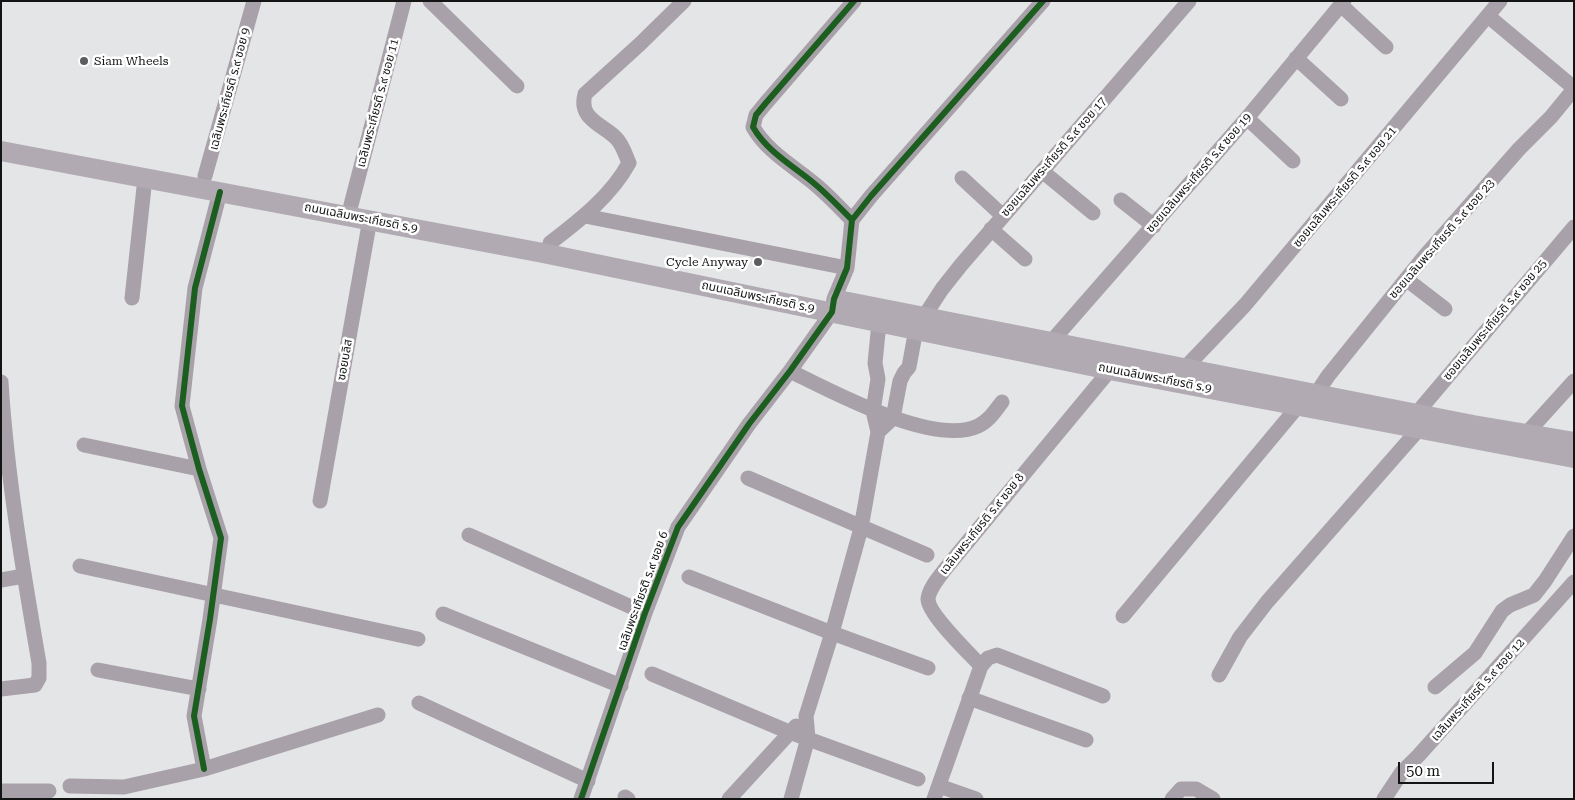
<!DOCTYPE html>
<html>
<head>
<meta charset="utf-8">
<style>
  body { margin:0 }
  #map { position:relative; width:1575px; height:800px; overflow:hidden; background:#e4e5e6; font-family:"Roboto Serif",serif }
  canvas { display:block }
  .frame { position:absolute; inset:0; border:2px solid #131414; pointer-events:none }
  .scale { position:absolute; left:1398px; top:762px; width:96px; height:22px; box-sizing:border-box; border:2px solid #131414; border-top:0; padding-left:6px; font-size:15px; line-height:18px; white-space:nowrap; color:#131414; -webkit-text-stroke:4px #fff; paint-order:stroke }
</style>
</head>
<body>
<div id="map">
<canvas width="1575" height="800"></canvas>
<div class="frame"></div>
<div class="scale">50 m</div>
</div>
<script>
const ctx = document.querySelector('canvas').getContext('2d');
ctx.lineJoin = 'round';
function trace(path, color, width, dash) { ctx.strokeStyle = color; ctx.lineWidth = width; ctx.lineCap = dash ? 'butt' : 'round'; ctx.setLineDash(dash || []); ctx.stroke(path); }
function drawText(font, color, halo, rows, align = 'center') {
  ctx.font = font + ' "Roboto Serif","Noto Sans Thai",serif'; ctx.lineWidth = 5; ctx.setLineDash([]); ctx.textBaseline = 'middle'; ctx.strokeStyle = halo; ctx.fillStyle = color; for (const [text, x, y, turn = 0] of rows) {
    ctx.save(); ctx.translate(x, y); ctx.rotate((+turn || 0) * Math.PI / 180); ctx.textAlign = isNaN(turn) ? turn : align; if (halo) ctx.strokeText(text, 0, 0); ctx.fillText(text, 0, 0); ctx.restore();
  }
}
trace(new Path2D(`
  M 430,1 L 517,86
  M 854,1 L 765,104 L 756,115 L 753,127 C 767,152 795,167 816,185 C 829,196 840,208 852,220 L 871,196 L 1043,1
  M 1341,5 L 1386,47
  M 1488,16 L 1574,88
  M 1296,58 L 1341,99
  M 1247,118 L 1293,161
  M 1042,171 L 1093,213
  M 205,176 L 254,1
  M 962,178 L 1003,216
  M 1121,200 L 1154,226
  M 351,205 L 404,1
  M 585,216 L 847,268
  M 991,229 L 1025,259
  M 550,243 C 580,220 611,196 629,163 C 625,154 623,145 616,138 C 602,124 578,119 585,94 L 640,44 L 684,1
  M 1406,279 L 1445,309
  M 132,298 L 145,178
  M 1051,342 L 1247,118 L 1344,1
  M 1185,368 L 1245,305 L 1500,1
  M 790,371 C 831,391 934,447 978,426 C 989,421 995,411 1002,402
  M 1,382 C 7,477 23,570 39,663 L 39,678 L 35,685 L 1,689
  M 1316,394 L 1328,376 L 1424,257 L 1519,149 L 1551,117 L 1574,89
  M 1416,414 L 1574,227
  M 878,432 L 893,418 L 900,381 L 904,373 L 909,367 L 916,329 L 942,289 L 961,265 L 1189,1
  M 1526,434 L 1574,381
  M 84,445 L 199,469
  M 748,478 L 927,555
  M 320,501 L 370,219
  M 469,535 L 645,613
  M 80,566 L 418,639
  M 689,577 L 832,633 L 928,668
  M 1,580 L 24,576
  M 443,614 L 621,686
  M 1123,616 L 1299,405
  M 981,666 L 988,658 L 997,655 L 1103,696
  M 98,670 L 199,689
  M 652,674 L 789,732 L 918,779
  M 1219,675 L 1240,637 L 1267,602 L 1419,429
  M 1435,687 L 1475,653 L 1502,611 L 1510,605 L 1534,595 L 1545,581 L 1574,536
  M 969,698 L 1086,740
  M 419,703 L 588,781
  M 204,769 L 194,716 L 210,619 L 221,538 L 199,469 L 182,406 L 195,288 L 220,192
  M 70,786 L 124,787 L 204,769 L 378,715
  M 939,786 L 976,799
  M 1,791 L 49,791
  M 625,797 L 628,799
  M 581,799 L 645,613 L 678,527 L 749,424 L 790,371 L 832,312 L 834,299 L 847,268 L 852,220
  M 729,799 L 796,726
  M 791,799 L 808,738 L 806,716 L 832,633 L 861,528 L 878,432 L 873,411 L 878,379 L 875,363 L 879,323
  M 934,799 L 981,666 C 969,653 928,614 928,599 C 929,588 940,576 946,568 L 1110,370
  M 1172,799 L 1181,789 L 1196,789 L 1213,799
  M 1384,799 L 1402,772 L 1419,755 L 1574,582`), '#a9a1aa', 15);
trace(new Path2D(`
  M 1,151 L 543,253 L 1110,370 L 1574,458
  M 838,300 L 1473,425 L 1574,442`), '#b1aab3', 20);
trace(new Path2D(`
  M 854,1 L 765,104 L 756,115 L 753,127 C 767,152 795,167 816,185 C 829,196 840,208 852,220 L 871,196 L 1043,1
  M 204,769 L 194,716 L 210,619 L 221,538 L 199,469 L 182,406 L 195,288 L 220,192
  M 581,799 L 645,613 L 678,527 L 749,424 L 790,371 L 832,312 L 834,299 L 847,268 L 852,220`), '#1b5e20', 6);
for (const [x, y, r, color] of [
  [84,61,5,"#5c5d5e"],
  [758,262,5,"#5c5d5e"]
]) { const dot = new Path2D(); dot.arc(x, y, r, 0, 2 * Math.PI); ctx.fillStyle = color; ctx.fill(dot); trace(dot, '#fff', 2); }
drawText('12px', '#131414', '#fff', [
  ["Siam Wheels",94,61],
  ["Cycle Anyway",748,262,"right"]
], 'left');
drawText('12px', '#131414', '#fff', [
  ["เฉลิมพระเกียรติ ร.๙ ซอย 9",230,89,-75],
  ["เฉลิมพระเกียรติ ร.๙ ซอย 11",378,103,-75],
  ["ซอยเฉลิมพระเกียรติ ร.๙ ซอย 17",1054,157,-49],
  ["ซอยเฉลิมพระเกียรติ ร.๙ ซอย 19",1199,173,-49],
  ["ซอยเฉลิมพระเกียรติ ร.๙ ซอย 21",1345,187,-50],
  ["ถนนเฉลิมพระเกียรติ ร.9",361,218,11],
  ["ซอยเฉลิมพระเกียรติ ร.๙ ซอย 23",1442,239,-49],
  ["ถนนเฉลิมพระเกียรติ ร.9",758,297,12],
  ["ซอยเฉลิมพระเกียรติ ร.๙ ซอย 25",1495,320,-50],
  ["ซอยบลิส",345,360,-80],
  ["ถนนเฉลิมพระเกียรติ ร.9",1155,378,11],
  ["เฉลิมพระเกียรติ ร.๙ ซอย 8",982,524,-51],
  ["เฉลิมพระเกียรติ ร.๙ ซอย 6",643,591,-70],
  ["เฉลิมพระเกียรติ ร.๙ ซอย 12",1478,690,-48]
]);
</script>
</body>
</html>
